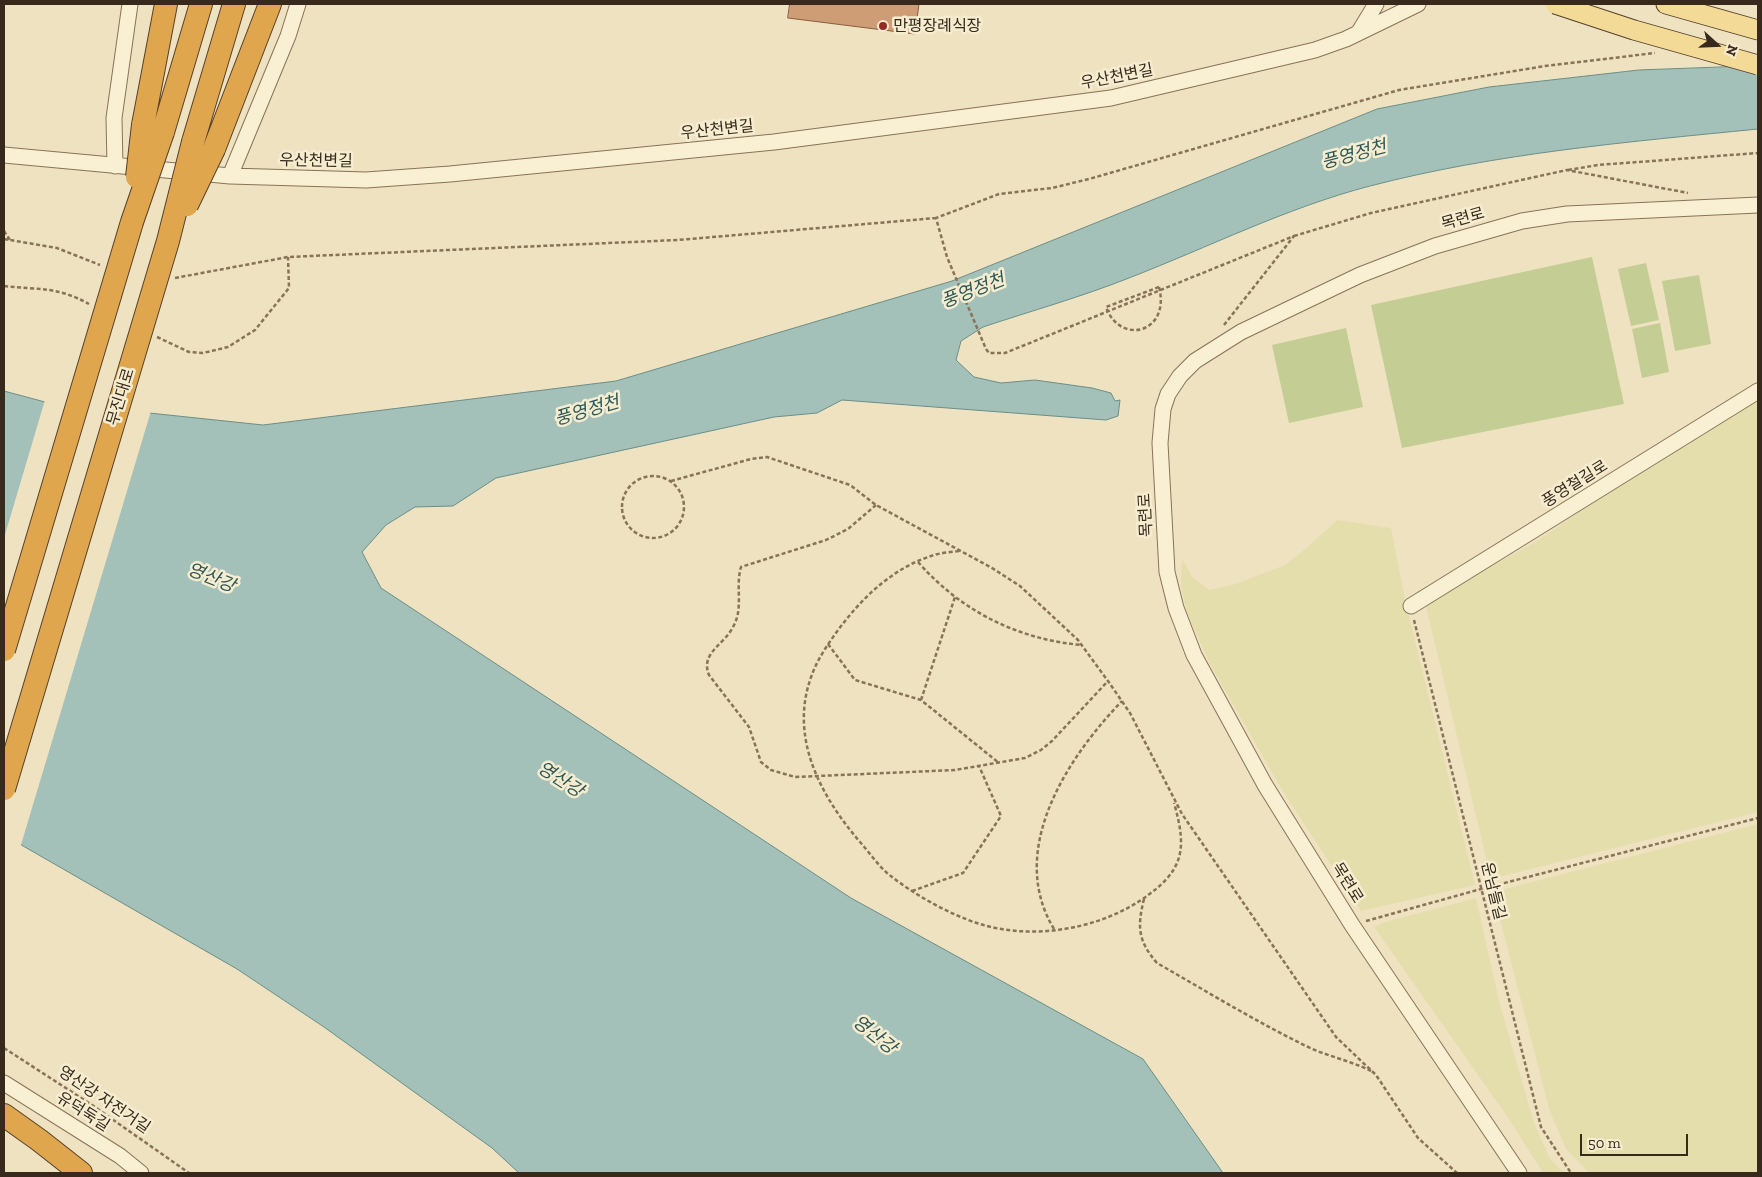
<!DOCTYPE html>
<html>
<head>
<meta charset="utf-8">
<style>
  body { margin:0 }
  #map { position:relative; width:1762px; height:1177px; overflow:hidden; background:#efe2c0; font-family:"Zilla Slab",serif }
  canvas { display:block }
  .frame { position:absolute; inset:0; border:5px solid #372a1c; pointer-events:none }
  .north { position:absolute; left:1692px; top:20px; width:50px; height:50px; -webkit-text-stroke:4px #f6eccf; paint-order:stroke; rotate:110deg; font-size:14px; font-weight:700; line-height:20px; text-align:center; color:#372a1c }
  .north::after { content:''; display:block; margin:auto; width:18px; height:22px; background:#372a1c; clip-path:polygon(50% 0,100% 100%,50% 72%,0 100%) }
  .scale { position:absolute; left:1580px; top:1134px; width:108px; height:22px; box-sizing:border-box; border:2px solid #372a1c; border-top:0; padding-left:6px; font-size:15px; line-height:18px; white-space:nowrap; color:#372a1c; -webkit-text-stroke:4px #f6eccf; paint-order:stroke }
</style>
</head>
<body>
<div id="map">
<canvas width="1762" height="1177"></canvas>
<div class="frame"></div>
<div class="north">N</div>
<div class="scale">50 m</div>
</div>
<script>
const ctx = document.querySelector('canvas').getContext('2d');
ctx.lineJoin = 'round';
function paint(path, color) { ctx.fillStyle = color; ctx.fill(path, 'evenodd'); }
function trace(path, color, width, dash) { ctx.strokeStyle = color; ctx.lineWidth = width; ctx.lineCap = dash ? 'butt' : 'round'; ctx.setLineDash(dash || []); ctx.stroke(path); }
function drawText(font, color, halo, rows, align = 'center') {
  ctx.font = font + ' "Zilla Slab","Noto Sans KR",serif'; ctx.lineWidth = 5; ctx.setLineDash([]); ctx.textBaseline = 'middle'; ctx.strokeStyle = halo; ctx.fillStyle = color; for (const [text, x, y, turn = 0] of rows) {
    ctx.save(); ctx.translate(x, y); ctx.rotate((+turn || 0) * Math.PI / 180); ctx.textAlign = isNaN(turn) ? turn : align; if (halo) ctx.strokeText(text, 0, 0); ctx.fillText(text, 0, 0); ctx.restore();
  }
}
paint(new Path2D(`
  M 1758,398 L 1758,812 L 1491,879 L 1425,602 L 1534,543 L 1636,473 Z
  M 1337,520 L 1391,528 L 1406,604 L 1475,885 L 1361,911 L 1282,790 L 1210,664 L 1187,613 L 1181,586 L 1182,559 L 1192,577 L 1209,590 L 1236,584 L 1285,565 L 1308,547 Z
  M 1758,824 L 1758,1173 L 1589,1173 L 1566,1149 L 1549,1109 L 1493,892 Z
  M 1476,898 L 1500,1005 L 1534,1123 L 1550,1159 L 1564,1173 L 1543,1173 L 1509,1119 L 1374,927 L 1385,922 Z`), '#e4dead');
paint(new Path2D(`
  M 1592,257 L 1624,404 L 1402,448 L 1371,305 Z
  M 1646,263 L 1659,320 L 1631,326 L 1618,269 Z
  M 1699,275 L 1711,344 L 1675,351 L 1662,281 Z
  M 1660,323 L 1669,372 L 1642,378 L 1632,329 Z
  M 1346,328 L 1363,407 L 1289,423 L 1272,345 Z`), '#c4cd94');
const water = new Path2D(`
  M 1758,66 L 1758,129 C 1628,142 1497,153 1370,186 C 1286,208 1209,247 1129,278 C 1081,297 1031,311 983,327 L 961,341 L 956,360 L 974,377 L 1001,383 L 1035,380 L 1092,388 L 1111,393 L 1115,401 L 1120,400 L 1118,416 L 1106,420 L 842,400 L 817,413 L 774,417 L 496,478 L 453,506 L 415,507 L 386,525 L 362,552 L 381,588 L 851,898 L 1143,1059 L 1223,1173 L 519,1173 L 492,1148 L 324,1027 L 237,969 L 4,835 L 4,391 L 45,402 L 263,425 L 616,381 L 952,281 L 1377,109 L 1489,87 L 1639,70 Z`);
paint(water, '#a3c0b9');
trace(water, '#6a8e87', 1);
paint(new Path2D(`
  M 45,400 L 151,411 L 20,848 L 4,838 L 4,538 Z`), '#efe2c0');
const building = new Path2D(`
  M 790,4 L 919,4 L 915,34 L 788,18 Z`);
paint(building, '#ce9d75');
trace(building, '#875d3d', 1);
const minor = new Path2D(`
  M 1359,32 L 1376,4
  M 4,155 L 230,176 L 366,180 L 450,174 L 774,142 L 1111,98 L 1315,50 L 1346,39 L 1418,4
  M 115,166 L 114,118 L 130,4
  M 230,176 L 288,36 L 298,4
  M 1411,606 L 1758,391
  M 4,1083 L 120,1156 L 141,1173
  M 1519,1173 L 1352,925 L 1265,785 L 1194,655 L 1176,608 L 1167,572 L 1160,443 L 1163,409 L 1168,394 L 1180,376 L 1195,361 L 1241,332 L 1360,275 L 1435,246 L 1522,221 L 1567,214 L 1758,205`);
const major = new Path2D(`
  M 1666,4 L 1758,30`);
const highway = new Path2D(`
  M 143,125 L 166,4
  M 163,132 L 201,4
  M 193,142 L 234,4
  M 214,149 L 270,4
  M 4,1115 L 39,1140 L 81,1173`);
trace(minor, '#887357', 17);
trace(major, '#55412c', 21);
trace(highway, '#55412c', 24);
trace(new Path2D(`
  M 1568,170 L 1598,165 L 1758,153
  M 4,231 L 10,240
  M 1294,236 L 1371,213 L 1567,170 L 1688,193
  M 4,239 L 57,248 L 100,265
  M 175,278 L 288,257 L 678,240 L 936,218
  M 4,286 C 39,290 56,286 89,304
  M 1159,287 C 1171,333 1120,346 1106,307 Z
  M 1224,325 L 1294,236 L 1005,353 L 989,353 L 986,349 L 947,257 L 936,218 L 999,194 L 1052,188 L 1089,179 L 1399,90 L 1545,66 L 1655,53
  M 157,337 L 189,352 L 203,353 L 228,347 L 255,330 L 289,288 L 288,257
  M622 507a31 31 0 1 1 62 0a31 31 0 1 1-62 0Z
  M 671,481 L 751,459 L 767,457 L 850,485 L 876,505 L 992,568 L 1020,586 L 1078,640 L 1108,681 L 1130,713 L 1182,814 L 1327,1024 L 1336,1037 L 1376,1075 L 1418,1138 L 1457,1173
  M 876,505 L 848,529 L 826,540 L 741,567 C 735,587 744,608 733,627 C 724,645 700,653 709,675 L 749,727 L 761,762 L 771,770 L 795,777 L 955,770 L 1025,758 L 1041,750 L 1052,741 L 1108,681
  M 959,551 C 950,552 939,553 931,556 C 885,571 851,609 825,649 C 781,718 812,786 860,842 C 869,852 877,864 887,873 C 913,894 948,914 980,924 C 1031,940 1096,930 1141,900 C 1183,872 1188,851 1174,803
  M 918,562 C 961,611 1017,639 1081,645
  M 1414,620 L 1541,1127 L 1571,1173
  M 828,644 L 855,680 L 921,700 L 999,763
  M 921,700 L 955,597
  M 912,891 L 963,873 L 1001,816 L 979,766
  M 1144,899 C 1137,927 1138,941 1157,963 C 1206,991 1255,1021 1306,1046 C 1326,1056 1349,1060 1371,1071
  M 1366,921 L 1481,889 L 1758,818
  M 1054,929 C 1006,850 1068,757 1122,701
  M 4,1048 L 92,1105 L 189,1173`), '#887357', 2.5, [4, 2.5]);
trace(minor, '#f9efd3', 15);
trace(major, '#f3da96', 19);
trace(highway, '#e0a64e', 22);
const majorBridge = new Path2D(`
  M 1555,4 L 1634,30 L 1758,65`);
const highwayBridge = new Path2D(`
  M 137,177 L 143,125
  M 187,205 L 214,149
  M 4,650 L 132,222 L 163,132
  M 4,789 L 168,241 L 193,142`);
trace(majorBridge, '#55412c', 21, []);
trace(highwayBridge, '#55412c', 24, []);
trace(majorBridge, '#f3da96', 19);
trace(highwayBridge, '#e0a64e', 22);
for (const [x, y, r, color] of [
  [883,26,5,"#982a26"]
]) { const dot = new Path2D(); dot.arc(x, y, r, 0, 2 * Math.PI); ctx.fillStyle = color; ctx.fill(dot); trace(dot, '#f6eccf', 2); }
drawText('16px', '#372a1c', '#f6eccf', [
  ["만평장례식장",893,26]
], 'left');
drawText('16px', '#372a1c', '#f6eccf', [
  ["우산천변길",1117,77,-11],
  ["우산천변길",717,130,-6],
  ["우산천변길",316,161,1],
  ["목련로",1463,219,-16],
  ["무진대로",121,397,-73],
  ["풍영철길로",1575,484,-32],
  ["목련로",1146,515,-93],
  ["목련로",1347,883,58],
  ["운남들길",1493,891,76],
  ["영산강 자전거길",104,1100,34],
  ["유덕둑길",83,1112,32]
]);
drawText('italic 18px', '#2b5756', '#f6eccf', [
  ["풍영정천",1354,155,-15],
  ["풍영정천",973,291,-21],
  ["풍영정천",587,411,-16],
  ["영산강",211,578,22],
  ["영산강",560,780,33],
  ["영산강",874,1035,39]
]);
</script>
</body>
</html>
